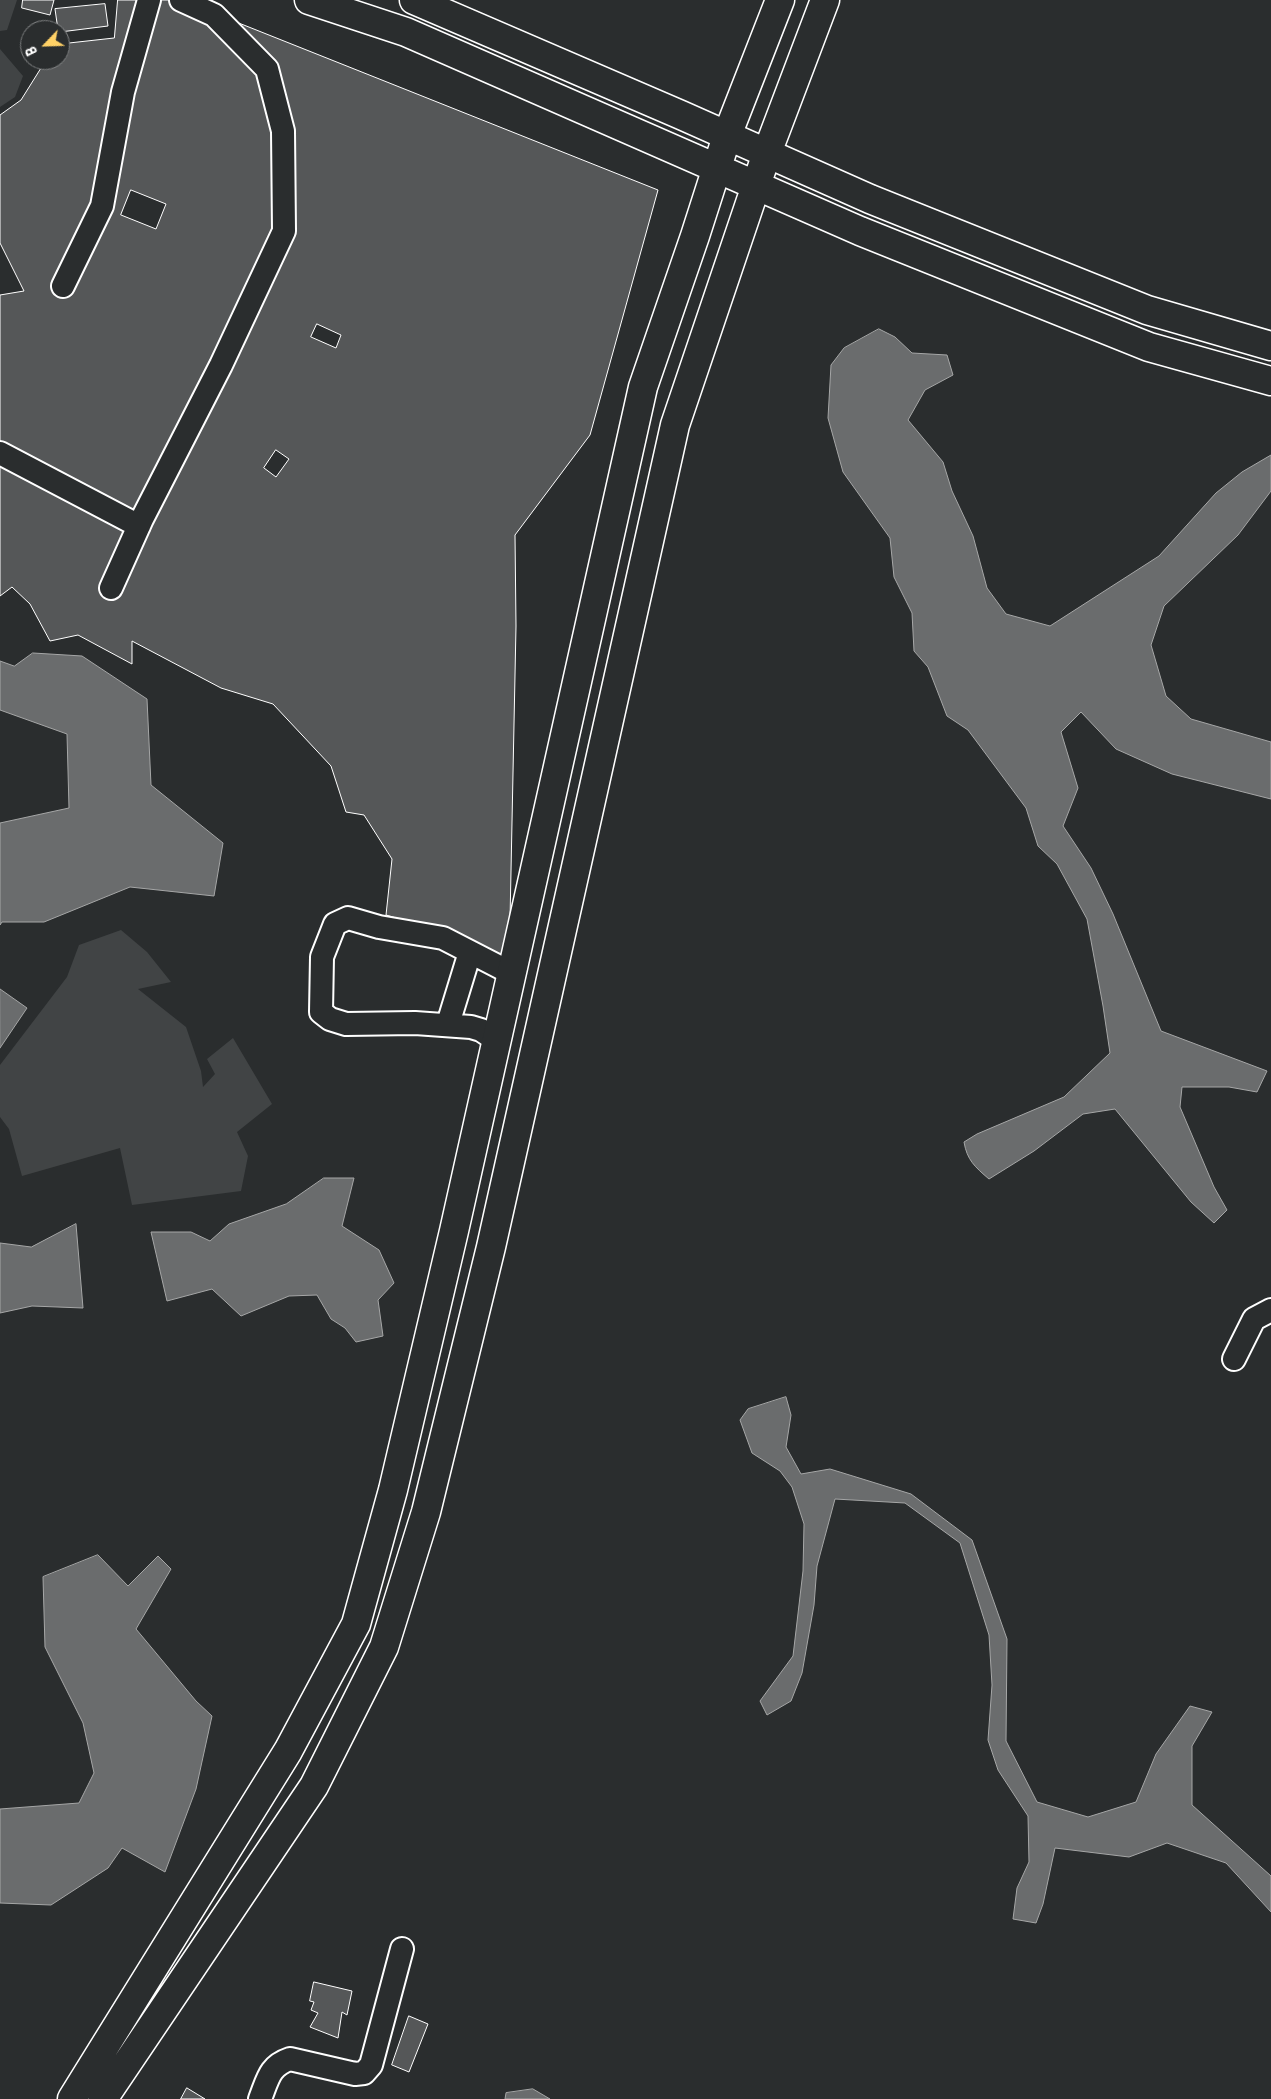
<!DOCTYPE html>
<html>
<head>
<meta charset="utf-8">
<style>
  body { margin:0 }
  #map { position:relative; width:1271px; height:2099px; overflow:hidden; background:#2a2d2e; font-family:Pangolin,sans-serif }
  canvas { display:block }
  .north { position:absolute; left:20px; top:20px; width:50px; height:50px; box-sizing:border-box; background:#2a2d2e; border:1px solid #7f8182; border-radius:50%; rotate:246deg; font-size:14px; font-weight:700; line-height:20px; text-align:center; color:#fff }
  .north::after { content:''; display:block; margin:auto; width:18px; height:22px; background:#ffd166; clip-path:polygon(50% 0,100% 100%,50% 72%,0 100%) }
</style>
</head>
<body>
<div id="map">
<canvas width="1271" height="2099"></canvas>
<div class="north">B</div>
</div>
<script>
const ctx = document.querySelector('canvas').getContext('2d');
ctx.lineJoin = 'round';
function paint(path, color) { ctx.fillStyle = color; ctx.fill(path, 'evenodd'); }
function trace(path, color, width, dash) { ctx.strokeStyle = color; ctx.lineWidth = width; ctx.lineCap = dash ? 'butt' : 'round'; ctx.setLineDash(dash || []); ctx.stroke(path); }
paint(new Path2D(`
  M 0,0 L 17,0 L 7,30 L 0,31 Z
  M 0,49 L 23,76 L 15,97 L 0,107 Z
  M 121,930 L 147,952 L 171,982 L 138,989 L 186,1027 L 201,1071 L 203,1087 L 215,1074 L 207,1059 L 233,1038 L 272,1104 L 237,1132 L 248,1156 L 241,1191 L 132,1205 L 120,1148 L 22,1176 L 9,1129 L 0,1117 L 0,1065 L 67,977 L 79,945 Z`), '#414445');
const water = new Path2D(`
  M 879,329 L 895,337 L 912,353 L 947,355 L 953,375 L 925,390 L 908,420 L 943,462 L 952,491 L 973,536 L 987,588 L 1006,614 L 1050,626 L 1159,556 L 1216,493 L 1242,472 L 1271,455 L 1271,491 L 1238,535 L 1164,606 L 1151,645 L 1166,696 L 1191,719 L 1271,742 L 1271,799 L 1172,774 L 1116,749 L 1081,712 L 1061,732 L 1078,788 L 1063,826 L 1091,868 L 1113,914 L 1161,1031 L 1267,1071 L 1257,1092 L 1229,1087 L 1182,1087 L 1180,1107 L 1214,1187 L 1227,1210 L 1214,1223 L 1191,1202 L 1115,1109 L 1083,1114 L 1034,1151 L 989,1179 C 975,1167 967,1160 964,1142 L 977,1134 L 1064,1097 L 1110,1053 L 1103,1006 L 1087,919 L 1057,864 L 1038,846 L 1026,808 L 968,730 L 947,716 L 928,667 L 914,651 L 912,613 L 894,577 L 890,538 L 843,472 L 828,418 L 831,365 L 844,348 Z
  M 33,653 L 82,656 L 147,699 L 151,785 L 223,843 L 214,896 L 130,887 L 44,922 L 2,922 L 0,925 L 0,823 L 69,808 L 67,734 L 0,710 L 0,661 L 14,666 Z
  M 0,989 L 27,1008 L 0,1048 Z
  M 324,1178 L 354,1178 L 342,1226 L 379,1250 L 394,1283 L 378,1300 L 383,1336 L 356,1342 L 345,1328 L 331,1319 L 317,1295 L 289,1296 L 241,1316 L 212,1289 L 167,1301 L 151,1232 L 191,1232 L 210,1241 L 229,1224 L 286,1204 Z
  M 76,1224 L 83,1308 L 32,1306 L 0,1313 L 0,1243 L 31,1247 Z
  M 786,1397 L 791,1415 L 786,1447 L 801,1474 L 830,1469 L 911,1494 L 972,1540 L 1007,1639 L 1006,1741 L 1037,1802 L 1088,1817 L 1136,1802 L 1156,1754 L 1190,1706 L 1212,1712 L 1192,1746 L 1192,1805 L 1271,1876 L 1271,1912 L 1226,1863 L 1167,1843 L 1129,1857 L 1055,1848 L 1043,1904 L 1036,1923 L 1013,1919 L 1017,1888 L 1029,1862 L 1028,1816 L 998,1770 L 988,1740 L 992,1685 L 989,1635 L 960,1543 L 905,1503 L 835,1499 L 817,1566 L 814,1605 L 802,1673 L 791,1701 L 767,1715 L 760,1701 L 793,1656 L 803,1571 L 804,1524 L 792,1487 L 780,1471 L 752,1453 L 740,1420 L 748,1409 Z
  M 98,1555 L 128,1586 L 158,1556 L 171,1569 L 136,1629 L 196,1701 L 212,1716 L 196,1789 L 165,1872 L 122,1848 L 108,1868 L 51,1905 L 0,1903 L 0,1809 L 79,1803 L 94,1773 L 83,1723 L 45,1647 L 43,1577 Z
  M 533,2089 L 550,2099 L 505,2099 L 506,2093 Z`);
paint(water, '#6a6c6d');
trace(water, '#a6a7a7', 1);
const building = new Path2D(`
  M 23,0 L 54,0 L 50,15 L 22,8 Z
  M 118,0 L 181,0 L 658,190 L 590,435 L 515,535 L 516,626 L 509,969 L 470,940 L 386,915 L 392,859 L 364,815 L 346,812 L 331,766 L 273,704 L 221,688 L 132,641 L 132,664 L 78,635 L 50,641 L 30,604 L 12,587 L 0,596 L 0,295 L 24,291 L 0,243 L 0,115 L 21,100 L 46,60 L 60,60 L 60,44 L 114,38 Z
  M 105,4 L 108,26 L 60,32 L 58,30 L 55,9 Z
  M 131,190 L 166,204 L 156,229 L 121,215 Z
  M 317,324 L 341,335 L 336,348 L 311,337 Z
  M 276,450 L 289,459 L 276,477 L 264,468 Z
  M 314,1982 L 352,1991 L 347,2015 L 342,2012 L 338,2038 L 310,2027 L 318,2013 L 311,2010 L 314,2002 L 310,2001 Z
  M 409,2016 L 428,2024 L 409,2072 L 392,2065 Z
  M 187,2088 L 205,2099 L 181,2099 Z`);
paint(building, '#555758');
trace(building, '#fff', 1);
const minor = new Path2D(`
  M 63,286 L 102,206 L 123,92 L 149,0
  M 0,453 L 139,526
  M 111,588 L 142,519 L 221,365 L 284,231 L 283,131 L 267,69 L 214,15 L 181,0
  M 448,1024 L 470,952
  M 496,1040 L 481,1030 L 471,1027 L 415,1023 L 346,1024 L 330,1019 L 321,1012 L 322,957 L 335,924 L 348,918 L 379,927 L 443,938 L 511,973
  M 1234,1359 L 1254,1319 L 1271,1310
  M 260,2099 C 268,2079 269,2066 290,2059 L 355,2074 L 364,2073 L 371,2065 L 402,1949`);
const major = new Path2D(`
  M 309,0 L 406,32 L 860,231 L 1149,347 L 1271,381
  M 414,0 L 681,115 L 870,199 L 1147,310 L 1271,346
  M 72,2099 L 288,1751 L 356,1624 L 393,1490 L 454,1231 L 643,387 L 695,236 L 728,133 L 780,0
  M 103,2099 L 314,1786 L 384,1647 L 426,1512 L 491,1247 L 675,425 L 767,153 L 825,0`);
trace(minor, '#fff', 26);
trace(major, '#fff', 31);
trace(minor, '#2a2d2e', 22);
trace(major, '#2a2d2e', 28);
</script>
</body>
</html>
